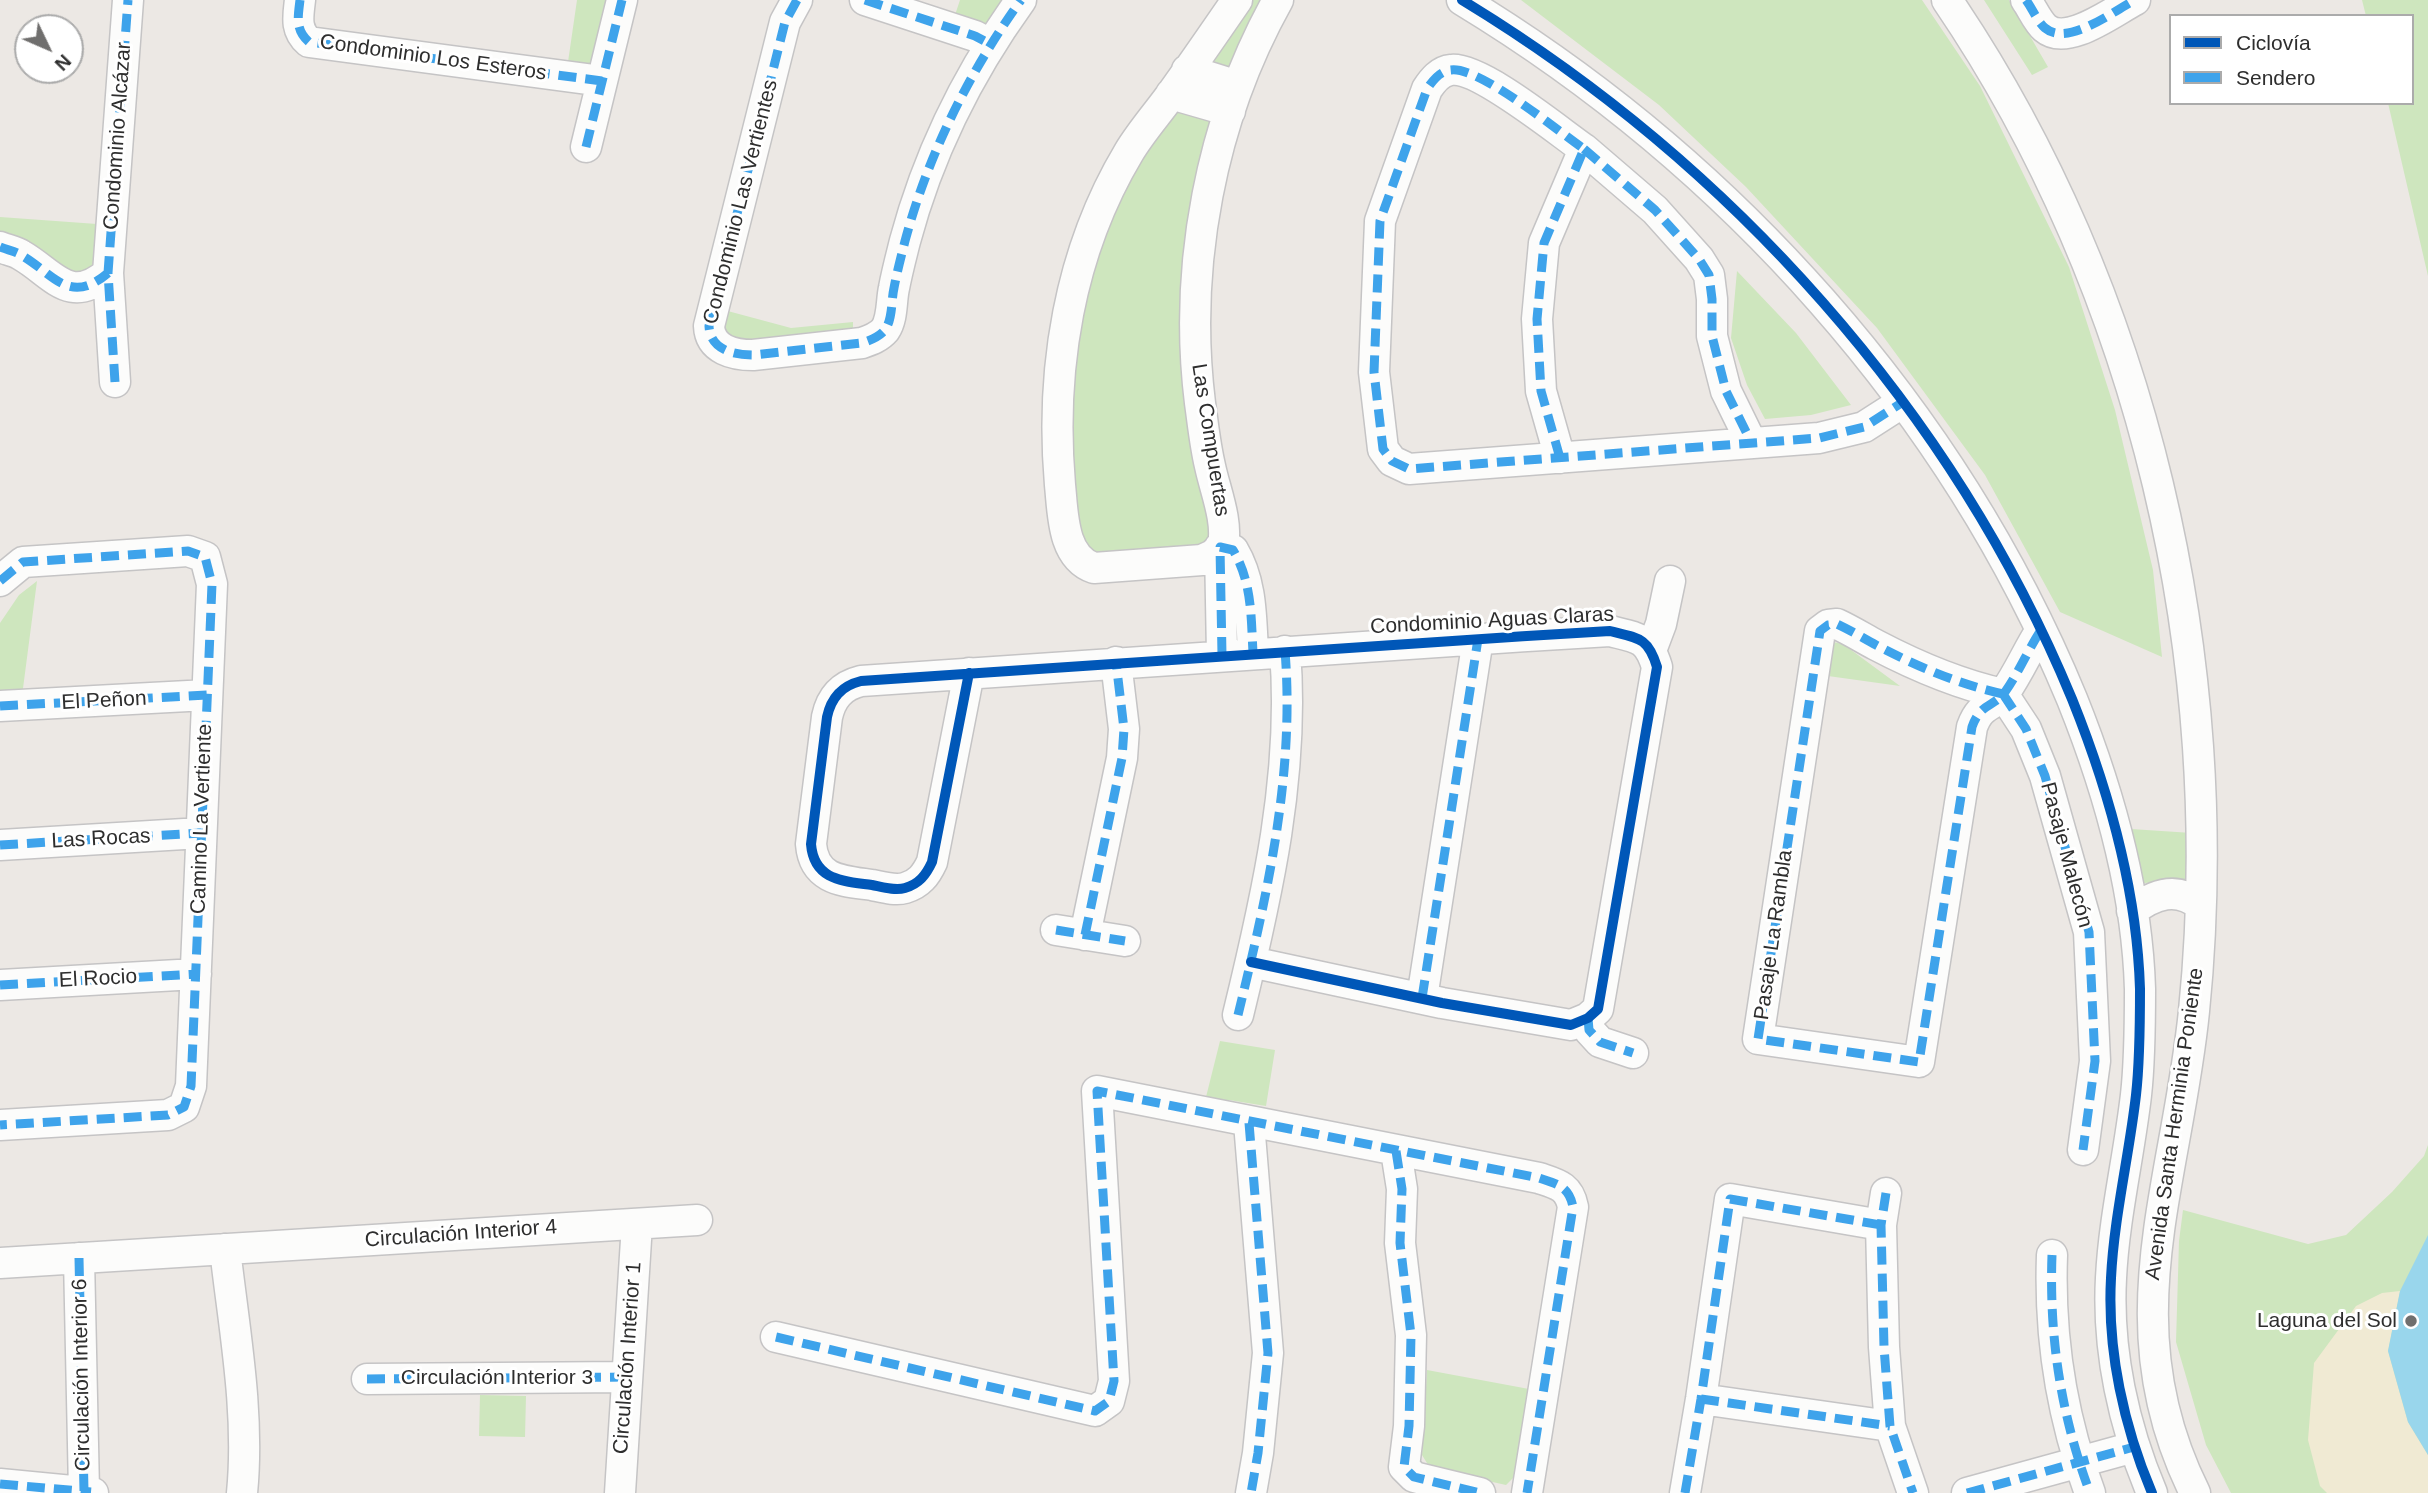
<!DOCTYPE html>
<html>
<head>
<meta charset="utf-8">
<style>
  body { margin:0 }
  #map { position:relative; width:2428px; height:1493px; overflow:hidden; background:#ece8e4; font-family:Helvetica,sans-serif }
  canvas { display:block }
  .legend { position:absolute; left:2169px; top:14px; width:245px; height:91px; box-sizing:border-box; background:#fff; border:2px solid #ababab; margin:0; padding:9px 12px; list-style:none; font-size:21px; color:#2e2e2e }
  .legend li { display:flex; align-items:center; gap:14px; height:35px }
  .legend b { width:35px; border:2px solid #ababab }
  .north { position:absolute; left:14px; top:14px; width:70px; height:70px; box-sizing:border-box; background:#fff; border:2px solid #ababab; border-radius:50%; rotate:134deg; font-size:19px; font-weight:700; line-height:28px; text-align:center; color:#2e2e2e }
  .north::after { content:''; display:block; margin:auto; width:24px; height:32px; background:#706f6e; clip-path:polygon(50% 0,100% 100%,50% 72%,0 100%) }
</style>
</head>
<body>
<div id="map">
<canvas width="2428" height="1493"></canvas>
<ul class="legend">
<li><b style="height:9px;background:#0057b8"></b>Ciclovía</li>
<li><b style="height:9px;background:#3ea3eb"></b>Sendero</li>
</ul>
<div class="north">N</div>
</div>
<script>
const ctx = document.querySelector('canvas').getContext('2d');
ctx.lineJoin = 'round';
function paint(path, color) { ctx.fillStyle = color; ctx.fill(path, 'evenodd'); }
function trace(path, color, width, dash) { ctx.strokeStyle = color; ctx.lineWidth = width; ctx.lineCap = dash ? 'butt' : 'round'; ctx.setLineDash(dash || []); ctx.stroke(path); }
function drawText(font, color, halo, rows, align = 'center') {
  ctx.font = font + ' Helvetica,sans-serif'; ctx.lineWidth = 6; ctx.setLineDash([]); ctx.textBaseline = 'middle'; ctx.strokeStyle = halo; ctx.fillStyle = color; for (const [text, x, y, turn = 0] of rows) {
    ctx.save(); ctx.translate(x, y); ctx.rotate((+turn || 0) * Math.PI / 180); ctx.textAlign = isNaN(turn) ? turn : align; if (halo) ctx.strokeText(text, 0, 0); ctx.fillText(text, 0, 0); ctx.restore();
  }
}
paint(new Path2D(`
  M 577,0 L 616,0 L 592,65 L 568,62 Z
  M 960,0 L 1014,0 L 989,27 L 953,21 Z
  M 1251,0 L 1265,0 L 1231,69 L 1214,65 L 1212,62 Z
  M 1521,0 L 1922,0 L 1980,86 L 2069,267 L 2115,410 L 2153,570 L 2162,657 L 2060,612 L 1985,475 L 1877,328 L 1746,187 L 1659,105 Z
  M 1984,0 L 2009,0 L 2048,67 L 2032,75 Z
  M 2362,0 L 2428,0 L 2428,276 L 2388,103 L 2412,103 L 2412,16 L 2366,16 Z
  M 1173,109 L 1212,121 L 1192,224 L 1214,532 L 1210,545 L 1097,558 L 1081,545 L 1067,418 L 1083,295 L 1107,226 L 1139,161 Z
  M 0,217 L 97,224 L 92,270 L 76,279 L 0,234 Z
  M 1737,271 L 1796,333 L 1851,405 L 1811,415 L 1765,419 L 1747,385 L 1731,338 Z
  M 724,310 L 791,328 L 853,322 L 853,334 L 739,345 L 721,328 Z
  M 37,581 L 22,696 L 0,696 L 0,623 L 19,595 Z
  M 1833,642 L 1843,644 L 1900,686 L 1828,676 Z
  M 2131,829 L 2192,833 L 2191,880 L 2144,883 Z
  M 1220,1041 L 1275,1050 L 1266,1106 L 1229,1100 L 1221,1121 L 1201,1117 Z
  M 2428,1145 L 2428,1493 L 2231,1493 L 2206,1445 L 2176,1342 L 2179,1241 L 2183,1210 L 2308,1244 L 2346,1235 L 2392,1192 L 2424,1156 Z
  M 1427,1370 L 1529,1389 L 1518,1473 L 1506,1485 L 1430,1468 L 1422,1455 Z
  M 480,1395 L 526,1396 L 525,1437 L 479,1436 Z`), '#cee6be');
paint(new Path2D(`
  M 2400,1291 L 2388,1351 L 2408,1422 L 2428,1455 L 2428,1493 L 2327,1493 L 2320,1486 L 2308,1440 L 2314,1363 L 2356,1306 L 2382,1293 Z`), '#f0ead3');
paint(new Path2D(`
  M 2428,1235 L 2428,1455 L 2408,1422 L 2388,1351 L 2400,1291 Z`), '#99d6ec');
const minor = new Path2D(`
  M 300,0 C 298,17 295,30 309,42 L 602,81
  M 797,0 L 785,22 L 709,326 C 710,350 734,355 753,355 L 862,343 C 871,340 879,337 885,330 C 893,318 891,301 894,288 C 897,272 901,257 905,241 C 928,155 969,72 1021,0
  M 865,0 L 975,36 L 990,44
  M 1237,0 C 1215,32 1193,64 1170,96 C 1157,114 1141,132 1129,152 C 1069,252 1050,370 1060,485 C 1063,513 1062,557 1094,568 L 1202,560 L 1213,555 L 1223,545 C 1228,521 1215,490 1210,466 C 1205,445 1203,424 1200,403 C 1183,266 1211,120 1278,0
  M 1462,0 C 1729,162 1952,409 2072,699 C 2109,791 2137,890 2140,989 C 2140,1024 2140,1060 2136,1095 C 2129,1156 2114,1217 2111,1278 C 2107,1351 2124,1427 2152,1493
  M 1947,0 C 2145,291 2229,663 2194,1011 C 2177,1183 2110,1324 2195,1493
  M 2026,0 C 2032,8 2037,21 2045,28 C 2067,47 2112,12 2135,0
  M 1187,70 L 1238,86
  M 1171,94 L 1230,111
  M 586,147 L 622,0
  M 1584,149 L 1655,210 L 1699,259 L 1709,275 L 1712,299 L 1712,336 L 1726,391 L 1751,442
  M 0,247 C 7,250 15,251 21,255 C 54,274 69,306 108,273
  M 115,382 L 108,273 L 128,0
  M 1560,458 L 1541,391 L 1537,319 L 1544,243 L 1584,149 C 1558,131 1479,66 1451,70 C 1440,71 1433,80 1427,89 L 1380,221 L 1374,372 L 1383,449 L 1392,461 L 1409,469 L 1819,438 L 1864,427 L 1903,402
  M 0,581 L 23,562 L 188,551 L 205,557 L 212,584 L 191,1086 L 184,1107 L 168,1115 L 0,1125
  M 1652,648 L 1661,624 L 1670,581
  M 1222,655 L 1220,547 L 1233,550 C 1252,582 1251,616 1253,653
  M 969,673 L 932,862 C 926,875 919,884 905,888 C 895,891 882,887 872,885 C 844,881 814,881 811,844 L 827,717 C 831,698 841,686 861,681 C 1110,663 1360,646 1610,631 C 1638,638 1648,637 1657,667 L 1598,1009 L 1588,1018 L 1571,1025 L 1442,1003 L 1251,962
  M 2003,694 C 1958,684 1916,666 1876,645 C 1863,638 1850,630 1837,624 L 1828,625 L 1820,631 L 1758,1039 L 1919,1062 L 1972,727 C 1981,702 1993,708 2005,692 C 2019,672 2028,650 2041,630
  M 2003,694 L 2026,729 L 2045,776 L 2089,932 L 2095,1061 L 2083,1150
  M 0,706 L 207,695
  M 0,845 L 201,833
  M 2132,911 C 2154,894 2177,886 2200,905
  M 1056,930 L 1125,941
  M 1085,935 L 1122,758 L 1124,729 L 1116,662
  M 0,985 L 196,974
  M 1422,998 L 1478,639
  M 1238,1015 C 1267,896 1295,774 1285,651
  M 1588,1018 L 1589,1030 L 1600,1042 L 1633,1053
  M 1249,1123 L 1268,1353 L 1258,1453 L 1251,1493
  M 1396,1151 L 1402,1189 L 1400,1243 L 1411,1335 L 1409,1426 L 1404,1467 L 1414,1477 L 1480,1493
  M 1886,1193 L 1881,1225 L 1884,1347 L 1890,1426 L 1913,1493
  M 225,1249 C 234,1329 250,1412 242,1493
  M 2052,1255 C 2049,1338 2061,1415 2090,1493
  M 79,1258 L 84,1491
  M 0,1263 L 697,1220
  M 776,1337 L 1095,1411 L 1109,1401 L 1114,1381 L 1097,1091 L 1539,1178 C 1557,1184 1569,1186 1573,1207 L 1527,1493
  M 367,1379 L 627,1377
  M 1701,1399 L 1890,1426
  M 0,1484 L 93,1493
  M 620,1493 L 637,1224
  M 1685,1493 L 1701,1399 L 1730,1199 L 1881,1225
  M 1967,1493 L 2134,1447`);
trace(minor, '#c5c4c5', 33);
trace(minor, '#fcfcfb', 30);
trace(new Path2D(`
  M 300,0 C 298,17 295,30 309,42 L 602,81
  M 797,0 L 785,22 L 709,326 C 710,350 734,355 753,355 L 862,343 C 871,340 879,337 885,330 C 893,318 891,301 894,288 C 897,272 901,257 905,241 C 928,155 969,72 1021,0
  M 865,0 L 975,36 L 990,44
  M 2026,0 C 2032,8 2037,21 2045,28 C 2067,47 2112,12 2135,0
  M 586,147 L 622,0
  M 1584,149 L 1655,210 L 1699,259 L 1709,275 L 1712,299 L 1712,336 L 1726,391 L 1751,442
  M 0,247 C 7,250 15,251 21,255 C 54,274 69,306 108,273
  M 115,382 L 108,273 L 128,0
  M 1560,458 L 1541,391 L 1537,319 L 1544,243 L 1584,149 C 1558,131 1479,66 1451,70 C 1440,71 1433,80 1427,89 L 1380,221 L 1374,372 L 1383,449 L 1392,461 L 1409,469 L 1819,438 L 1864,427 L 1903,402
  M 0,581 L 23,562 L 188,551 L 205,557 L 212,584 L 191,1086 L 184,1107 L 168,1115 L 0,1125
  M 1222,655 L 1220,547 L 1233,550 C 1252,582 1251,616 1253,653
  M 2003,694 C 1958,684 1916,666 1876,645 C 1863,638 1850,630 1837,624 L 1828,625 L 1820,631 L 1758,1039 L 1919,1062 L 1972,727 C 1981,702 1993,708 2005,692 C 2019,672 2028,650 2041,630
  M 2003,694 L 2026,729 L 2045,776 L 2089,932 L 2095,1061 L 2083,1150
  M 0,706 L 207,695
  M 0,845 L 201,833
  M 1056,930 L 1125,941
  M 1085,935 L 1122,758 L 1124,729 L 1116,662
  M 0,985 L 196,974
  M 1422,998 L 1478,639
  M 1238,1015 C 1267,896 1295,774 1285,651
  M 1588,1018 L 1589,1030 L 1600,1042 L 1633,1053
  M 1249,1123 L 1268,1353 L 1258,1453 L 1251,1493
  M 1396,1151 L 1402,1189 L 1400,1243 L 1411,1335 L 1409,1426 L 1404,1467 L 1414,1477 L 1480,1493
  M 1886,1193 L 1881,1225 L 1884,1347 L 1890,1426 L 1913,1493
  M 2052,1255 C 2049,1338 2061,1415 2090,1493
  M 79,1258 L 84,1491
  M 776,1337 L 1095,1411 L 1109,1401 L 1114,1381 L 1097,1091 L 1539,1178 C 1557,1184 1569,1186 1573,1207 L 1527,1493
  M 367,1379 L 627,1377
  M 1701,1399 L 1890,1426
  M 0,1484 L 91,1492
  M 1685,1493 L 1701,1399 L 1730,1199 L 1881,1225
  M 1967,1493 L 2134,1447`), '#3ea3eb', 9, [18, 9]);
trace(new Path2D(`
  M 1462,0 C 1729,162 1952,409 2072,699 C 2109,791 2137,890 2140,989 C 2140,1024 2140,1060 2136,1095 C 2129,1156 2114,1217 2111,1278 C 2107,1351 2124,1427 2152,1493
  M 969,673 L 932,862 C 926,875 919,884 905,888 C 895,891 882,887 872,885 C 844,881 814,881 811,844 L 827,717 C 831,698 841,686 861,681 C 1110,663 1360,646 1610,631 C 1638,638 1648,637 1657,667 L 1598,1009 L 1588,1018 L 1571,1025 L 1442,1003 L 1251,962`), '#0057b8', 10);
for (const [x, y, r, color] of [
  [2411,1321,7,"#706f6e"]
]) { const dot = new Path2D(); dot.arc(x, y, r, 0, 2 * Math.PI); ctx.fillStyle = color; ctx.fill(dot); trace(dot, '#fff', 2.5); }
drawText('21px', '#2e2e2e', '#fff', [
  ["Condominio Los Esteros",433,58,8],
  ["Condominio Alcázar",118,136,-86],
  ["Condominio Las Vertientes",741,202,-76],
  ["Las Compuertas",1210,440,81],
  ["Condominio Aguas Claras",1492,621,-3],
  ["El Peñon",104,701,-3],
  ["Camino La Vertiente",202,819,-88],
  ["Las Rocas",101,839,-3],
  ["Pasaje Malecón",2066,855,75],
  ["Pasaje La Rambla",1774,935,-82],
  ["El Rocio",98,979,-3],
  ["Avenida Santa Herminia Poniente",2175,1124,-82],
  ["Circulación Interior 4",461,1234,-4],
  ["Circulación Interior 1",628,1358,-86],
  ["Circulación Interior 6",82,1375,-91],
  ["Circulación Interior 3",497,1378]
]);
drawText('21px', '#2e2e2e', '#fff', [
  ["Laguna del Sol",2397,1321]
], 'right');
</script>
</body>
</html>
